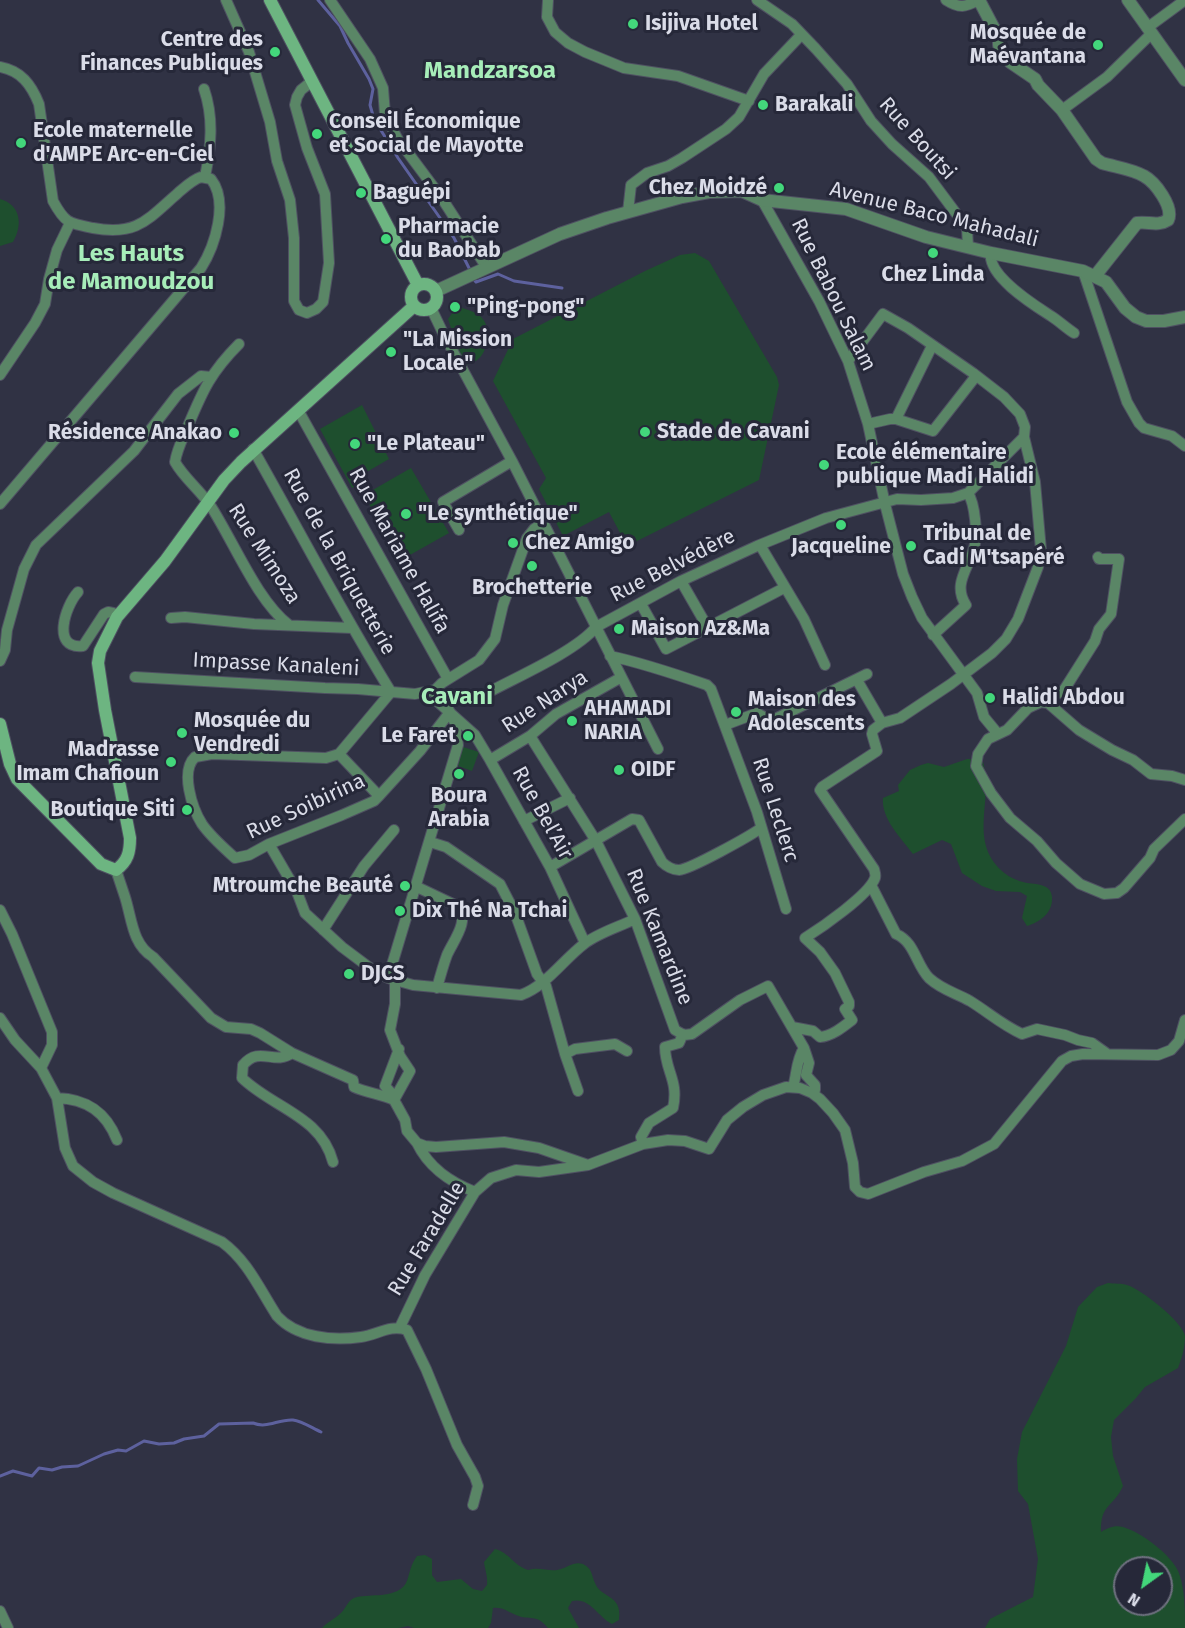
<!DOCTYPE html>
<html>
<head>
<meta charset="utf-8">
<style>
  body { margin:0 }
  #map { position:relative; width:1185px; height:1628px; overflow:hidden; background:#303244; font-family:"Fira Sans",sans-serif }
  canvas { display:block }
  .north { position:absolute; left:1113px; top:1556px; width:60px; height:60px; box-sizing:border-box; background:#262839; border:2px solid #6e707f; border-radius:50%; rotate:213deg; font-size:16px; font-weight:700; line-height:24px; text-align:center; color:#dadce8 }
  .north::after { content:''; display:block; margin:auto; width:21px; height:27px; background:#43d77b; clip-path:polygon(50% 0,100% 100%,50% 72%,0 100%) }
</style>
</head>
<body>
<div id="map">
<canvas width="1185" height="1628"></canvas>
<div class="north">N</div>
</div>
<script>
const ctx = document.querySelector('canvas').getContext('2d');
ctx.lineJoin = 'round';
function paint(path, color) { ctx.fillStyle = color; ctx.fill(path, 'evenodd'); }
function trace(path, color, width, dash) { ctx.strokeStyle = color; ctx.lineWidth = width; ctx.lineCap = dash ? 'butt' : 'round'; ctx.setLineDash(dash || []); ctx.stroke(path); }
function drawText(font, color, halo, rows, align = 'center') {
  ctx.font = font + ' "Fira Sans",sans-serif'; ctx.lineWidth = 6; ctx.setLineDash([]); ctx.textBaseline = 'middle'; ctx.strokeStyle = halo; ctx.fillStyle = color; for (const [text, x, y, turn = 0] of rows) {
    ctx.save(); ctx.translate(x, y); ctx.rotate((+turn || 0) * Math.PI / 180); ctx.textAlign = isNaN(turn) ? turn : align; if (halo) ctx.strokeText(text, 0, 0); ctx.fillText(text, 0, 0); ctx.restore();
  }
}
paint(new Path2D(`
  M 0,199 C 21,205 23,225 13,242 L 0,246 Z
  M 695,253 L 709,261 L 777,377 L 779,385 L 759,480 L 627,546 L 609,512 L 563,536 L 539,489 L 546,478 L 493,381 L 513,339 L 645,271 L 680,255 Z
  M 457,306 C 465,309 474,311 480,316 C 492,325 489,352 477,360 C 473,363 468,364 463,366 L 446,332 L 451,328 L 448,319 Z
  M 362,405 L 389,459 L 358,477 L 361,483 L 352,488 L 320,429 Z
  M 411,468 L 449,533 L 401,560 L 364,495 Z
  M 460,746 L 479,752 L 472,771 L 453,764 Z
  M 967,759 L 973,759 L 983,762 C 994,800 968,840 1002,871 C 1007,876 1016,880 1023,882 C 1033,885 1051,882 1052,897 C 1053,913 1040,922 1027,926 L 1022,918 L 1027,896 L 1020,892 L 996,891 L 982,886 L 962,873 L 951,844 L 942,840 L 913,854 C 902,839 881,819 883,798 L 899,791 L 898,785 L 910,770 L 921,765 L 928,763 L 944,767 Z
  M 1108,1283 C 1114,1284 1122,1283 1127,1285 C 1141,1289 1183,1322 1185,1336 C 1185,1347 1182,1358 1178,1368 L 1145,1387 L 1136,1398 L 1114,1420 L 1111,1437 L 1113,1456 L 1123,1486 C 1113,1508 1100,1504 1101,1532 C 1108,1528 1114,1525 1123,1527 C 1141,1532 1172,1555 1179,1573 C 1185,1591 1185,1609 1185,1628 L 985,1628 L 990,1619 L 1033,1597 L 1038,1559 L 1028,1504 L 1018,1491 L 1017,1459 L 1022,1432 L 1066,1346 L 1078,1307 L 1097,1287 ZM 1125,1568 L 1161,1568 L 1161,1604 L 1125,1604 Z
  M 495,1549 C 510,1553 513,1565 528,1570 C 541,1566 550,1573 561,1569 C 568,1567 574,1561 583,1564 C 593,1569 591,1575 595,1583 C 600,1598 623,1594 619,1620 L 612,1624 C 597,1616 590,1597 572,1601 L 568,1608 L 579,1628 L 548,1628 C 536,1613 530,1621 516,1615 C 507,1612 504,1607 493,1608 L 491,1623 L 488,1628 L 414,1628 L 408,1626 L 398,1628 L 322,1628 C 327,1622 335,1619 341,1613 C 347,1607 348,1599 357,1597 C 371,1594 393,1598 404,1586 C 410,1579 408,1568 417,1556 L 425,1555 L 432,1559 L 432,1575 L 437,1582 L 461,1579 L 473,1589 L 482,1591 L 487,1585 C 488,1577 485,1570 484,1562 Z`), '#1e4f2e');
trace(new Path2D(`
  M 318,0 L 340,26 L 348,43 L 369,79 L 373,89 L 370,105 L 374,119 L 398,158 L 454,238 L 471,272
  M 473,278 L 476,282 L 498,274 L 514,281 L 562,288
  M 0,1476 L 13,1471 L 32,1476 L 39,1468 L 52,1470 L 62,1467 L 78,1466 L 104,1454 L 118,1450 L 126,1451 L 144,1441 L 159,1444 L 174,1443 L 184,1439 L 204,1436 L 219,1424 L 253,1423 C 267,1429 278,1419 293,1420 C 302,1421 312,1428 321,1432`), '#5d619e', 3);
const minor = new Path2D(`
  M 226,0 L 249,52 L 270,122 L 277,161 L 290,200 L 294,238 L 294,301 L 299,310 L 307,313 L 316,309 L 323,302 L 329,263 L 325,194 L 307,148 L 295,105 L 297,97 L 301,90 L 311,82
  M 330,0 L 370,59 L 383,88 L 385,114 L 397,138 L 441,197 L 487,268
  M 548,0 L 547,17 L 555,32 L 568,43 L 585,52 L 624,68 L 678,76 L 749,101
  M 757,0 L 792,24 L 816,49 L 847,84 L 871,121 L 892,144 L 929,177 L 967,228 L 968,247
  M 946,0 C 960,9 965,7 979,0
  M 1147,28 L 1185,0
  M 0,67 C 21,71 31,84 39,104 L 53,201 C 65,223 68,223 93,228 C 137,236 147,220 178,193 C 185,187 192,180 201,177 L 211,179 C 229,202 215,246 201,268 L 0,504
  M 204,89 C 214,118 211,147 205,177
  M 1062,110 L 1107,77 L 1151,34
  M 762,200 L 819,301 L 848,361 L 868,424 L 885,504 L 903,574 L 912,597 L 922,618 L 977,693 L 984,717 L 998,734
  M 628,212 L 631,185 L 647,173 L 668,166 L 682,158 L 726,129 L 739,117 L 764,74 L 801,35
  M 991,253 C 987,276 1034,305 1051,316 C 1059,321 1066,328 1074,333
  M 1083,271 L 1127,402 L 1139,423 L 1144,428 L 1172,436 L 1185,446
  M 431,308 L 443,333 L 512,461 L 658,749
  M 239,344 C 211,372 203,390 188,426 C 183,438 177,449 175,462 C 184,478 199,489 210,505 C 233,540 257,601 289,625
  M 0,375 L 35,323 L 45,304 L 49,279 L 57,250 L 70,223
  M 298,410 L 448,679
  M 896,419 L 932,346
  M 868,424 L 890,419 L 896,419 L 933,431 L 976,376
  M 253,449 C 299,530 342,613 391,692 L 339,754 L 326,758 L 212,754 L 195,757 C 180,771 192,808 202,824 C 211,837 224,848 235,858 L 249,855 L 269,844 L 342,815 L 374,801 L 379,796 L 420,751 L 450,712
  M 459,530 L 443,502 L 512,461
  M 760,545 L 804,619 L 825,665
  M 681,581 L 708,628
  M 78,592 C 65,606 51,650 83,646 L 104,614 L 108,612 L 113,613 L 117,617
  M 641,604 L 666,649 L 784,588
  M 171,618 L 185,617 L 254,624 L 352,628
  M 933,635 L 966,605 C 952,584 969,568 974,548 C 978,535 975,504 968,493
  M 610,656 C 643,663 675,674 707,685 L 711,689 L 757,812 L 786,909
  M 0,661 L 5,650 L 7,630 L 24,569 L 36,545 L 134,451 L 178,394 L 201,376 L 211,377
  M 135,677 L 325,688 L 358,689 L 415,694 L 434,690
  M 857,680 L 882,723
  M 436,689 L 442,683 L 479,660 L 495,639 L 503,605 L 527,538 L 534,529 L 543,523
  M 491,691 C 519,676 576,651 596,627 L 681,581 L 757,546 L 826,518 L 897,499 L 921,500 L 953,498 L 968,493 L 1024,437
  M 436,698 L 438,702 L 475,735 L 490,760 L 550,867 L 585,943
  M 1048,703 L 1053,696 L 1064,690 L 1095,641 L 1099,629 L 1111,614 L 1119,559 L 1099,559 L 1098,557
  M 725,725 L 757,713 L 771,721 L 867,674
  M 530,736 L 596,841 L 635,919 L 675,1030 L 684,1035 L 692,1034 L 740,1000 L 768,986 L 804,1048 C 796,1060 797,1074 793,1087
  M 339,754 L 379,796
  M 490,760 L 530,736 L 556,714 L 620,678
  M 1185,780 L 1172,776 L 1151,774 L 1133,760 L 1112,750 L 1079,730 L 1048,703 L 1041,702 L 1028,708 L 1007,730 L 988,739 L 978,754 L 976,766 L 991,793 L 1010,818 L 1037,841 L 1056,863 L 1080,884 L 1104,894 L 1117,893 L 1124,888 L 1150,858 L 1154,849 L 1185,819
  M 524,821 L 570,798
  M 430,842 L 446,847 L 500,884 L 515,913 L 537,974 L 546,986 L 565,1054 L 578,1091
  M 269,844 L 297,892 L 305,913 L 342,947 L 374,971 L 388,978 L 413,985 L 521,995 C 546,986 563,960 584,944 C 598,933 619,927 635,919
  M 550,867 L 632,819 L 639,820 L 662,862 C 666,866 673,870 679,870 C 691,869 750,836 761,828
  M 116,870 C 119,879 122,888 125,897 C 132,919 132,944 153,957 L 211,1018 L 226,1027 L 251,1029 L 260,1033 L 292,1053 L 353,1080 L 354,1087 C 367,1093 381,1094 394,1100
  M 871,885 L 896,934 C 915,942 916,965 929,978 C 942,990 956,993 970,1001 C 988,1012 1002,1025 1022,1034 L 1037,1029 L 1065,1035 L 1078,1040 L 1092,1043 L 1106,1053
  M 415,886 L 457,906 C 471,920 453,941 447,955 C 443,966 440,977 437,988
  M 0,910 L 12,934 L 52,1032 L 52,1045 L 41,1068
  M 323,930 L 364,866 L 394,830
  M 388,978 L 458,745 L 455,723 L 441,694
  M 395,980 L 395,1004 L 390,1030 L 400,1056 L 410,1071 L 394,1100 L 405,1120 L 407,1131 L 417,1143 L 425,1146 L 436,1147 L 504,1142 L 539,1148 L 585,1164
  M 0,1018 L 15,1040 L 41,1068 L 57,1098 L 65,1148 L 73,1166 L 93,1182 L 113,1193 L 222,1242 C 248,1261 260,1290 277,1316 C 297,1338 333,1341 361,1337 C 377,1335 390,1324 407,1330 L 426,1369 L 457,1445 L 475,1477 L 478,1486 L 473,1505
  M 792,1027 L 813,1031 L 820,1037 C 832,1036 843,1027 852,1020 L 845,1009 L 849,1006 L 849,1002 L 835,973 L 820,952 L 805,938 C 821,928 869,895 875,878 C 876,875 875,873 874,869 L 820,790 L 822,787 L 877,751 L 872,734 L 873,730 L 882,723 L 900,718 L 951,684 L 992,653 L 1006,639 L 1018,619 L 1038,567 L 1041,550 L 1035,482 L 1024,437 L 1025,427 L 1020,414 L 1004,397 L 973,373 L 908,328 L 883,314 L 848,361
  M 804,1048 L 809,1063 L 806,1075 L 815,1085 L 815,1090 L 812,1093
  M 292,1053 C 274,1066 260,1045 243,1065 L 242,1078 C 273,1108 321,1116 333,1162
  M 565,1054 L 575,1049 L 615,1044 L 627,1051
  M 395,1097 L 385,1086 L 399,1049
  M 57,1098 C 87,1099 106,1112 117,1140
  M 417,1143 C 429,1168 450,1182 475,1192
  M 643,1144 L 641,1137 L 649,1123 L 673,1108 C 679,1080 665,1071 665,1047 L 679,1043 L 683,1034
  M 400,1327 L 425,1275 L 475,1192 L 491,1178 L 516,1170 L 539,1172 L 588,1165 L 643,1144 L 668,1140 L 685,1141 L 709,1149 L 727,1120 L 743,1107 L 763,1095 L 786,1087 L 800,1088 L 812,1093 L 820,1099 L 833,1113 L 845,1130 L 853,1163 L 855,1187 L 860,1192 L 868,1194 L 924,1172 L 962,1161 L 994,1144 L 1062,1061 L 1071,1056 L 1083,1054 L 1158,1055 L 1171,1050 L 1179,1041 L 1185,1020
  M 0,1611 L 8,1628`);
const tertiary = new Path2D(`
  M 979,0 L 999,38 L 999,45 L 1010,62 L 1035,79 L 1038,85 L 1062,110 L 1096,159 L 1102,163 C 1115,167 1132,169 1144,176 C 1155,182 1174,207 1168,220 C 1157,227 1148,221 1137,223 L 1095,276
  M 1128,0 L 1185,80
  M 436,291 L 560,234 L 607,218 L 682,197 L 709,192 L 742,191 L 762,200 L 846,209 L 926,237 L 991,253 L 1083,271 L 1106,282 L 1125,308 L 1136,317 L 1146,321 L 1164,321 L 1185,317`);
const secondary = new Path2D(`
  M 270,0 L 418,285
  M411 297a13 13 0 1 1 26 0a13 13 0 1 1-26 0Z
  M 0,724 L 10,764 L 17,779 L 101,864 L 116,870 C 128,861 130,852 130,838 L 105,710 L 98,663 L 100,651 L 117,617 L 165,561 L 224,480 L 241,462 L 414,306`);
trace(minor, '#4f5162', 12);
trace(tertiary, '#4f5162', 14);
trace(secondary, '#4f5162', 14);
trace(minor, '#5a8666', 10);
trace(tertiary, '#5a8666', 12);
trace(secondary, '#6db581', 12);
for (const [x, y, r, color] of [
  [633,24,6,"#43d77b"],
  [1098,45,6,"#43d77b"],
  [275,52,6,"#43d77b"],
  [763,105,6,"#43d77b"],
  [317,134,6,"#43d77b"],
  [21,143,6,"#43d77b"],
  [779,188,6,"#43d77b"],
  [361,193,6,"#43d77b"],
  [386,239,6,"#43d77b"],
  [933,253,6,"#43d77b"],
  [455,307,6,"#43d77b"],
  [391,352,6,"#43d77b"],
  [645,432,6,"#43d77b"],
  [234,433,6,"#43d77b"],
  [355,444,6,"#43d77b"],
  [824,465,6,"#43d77b"],
  [406,514,6,"#43d77b"],
  [841,525,6,"#43d77b"],
  [513,543,6,"#43d77b"],
  [911,546,6,"#43d77b"],
  [532,566,6,"#43d77b"],
  [619,629,6,"#43d77b"],
  [990,698,6,"#43d77b"],
  [736,712,6,"#43d77b"],
  [572,721,6,"#43d77b"],
  [182,733,6,"#43d77b"],
  [468,736,6,"#43d77b"],
  [171,762,6,"#43d77b"],
  [619,770,6,"#43d77b"],
  [459,774,6,"#43d77b"],
  [187,810,6,"#43d77b"],
  [405,886,6,"#43d77b"],
  [400,911,6,"#43d77b"],
  [349,974,6,"#43d77b"]
]) { const dot = new Path2D(); dot.arc(x, y, r, 0, 2 * Math.PI); ctx.fillStyle = color; ctx.fill(dot); trace(dot, '#262839', 2); }
drawText('bold 21px', '#dadce8', '#262839', [
  ["Isijiva Hotel",645,24],
  ["Mosquée de",1086,33,"right"],
  ["Maévantana",1086,57,"right"],
  ["Centre des",263,40,"right"],
  ["Finances Publiques",263,64,"right"],
  ["Barakali",775,105],
  ["Conseil Économique",329,122],
  ["et Social de Mayotte",329,146],
  ["Ecole maternelle",33,131],
  ["d'AMPE Arc-en-Ciel",33,155],
  ["Chez Moidzé",767,188,"right"],
  ["Baguépi",373,193],
  ["Pharmacie",398,227],
  ["du Baobab",398,251],
  ["Chez Linda",933,275,"center"],
  ["\"Ping-pong\"",467,307],
  ["\"La Mission",403,340],
  ["Locale\"",403,364],
  ["Stade de Cavani",657,432],
  ["Résidence Anakao",222,433,"right"],
  ["\"Le Plateau\"",367,444],
  ["Ecole élémentaire",836,453],
  ["publique Madi Halidi",836,477],
  ["\"Le synthétique\"",418,514],
  ["Tribunal de",923,534],
  ["Cadi M'tsapéré",923,558],
  ["Chez Amigo",525,543],
  ["Jacqueline",841,547,"center"],
  ["Brochetterie",532,588,"center"],
  ["Maison Az&Ma",631,629],
  ["Halidi Abdou",1002,698],
  ["Maison des",748,700],
  ["Adolescents",748,724],
  ["AHAMADI",584,709],
  ["NARIA",584,733],
  ["Mosquée du",194,721],
  ["Vendredi",194,745],
  ["Le Faret",456,736,"right"],
  ["Madrasse",159,750,"right"],
  ["Imam Chafioun",159,774,"right"],
  ["OIDF",631,770],
  ["Boura",459,796,"center"],
  ["Arabia",459,820,"center"],
  ["Boutique Siti",175,810,"right"],
  ["Mtroumche Beauté",393,886,"right"],
  ["Dix Thé Na Tchai",412,911],
  ["DJCS",361,974]
], 'left');
drawText('21px', '#dadce8', '#262839', [
  ["Rue Boutsi",917,139,48],
  ["Avenue Baco Mahadali",934,215,14],
  ["Rue Babou Salam",833,295,64],
  ["Rue Mariame Halifa",399,551,61],
  ["Rue Mimoza",264,554,57],
  ["Rue de la Briquetterie",339,562,61],
  ["Rue Belvédère",673,566,-27],
  ["Impasse Kanaleni",276,665,3],
  ["Rue Narya",545,702,-33],
  ["Rue Soibirina",306,807,-25],
  ["Rue Leclerc",775,810,72],
  ["Rue Bel’Air",542,813,61],
  ["Rue Kamardine",659,937,68],
  ["Rue Faradelle",427,1239,-59]
]);
drawText('bold 24px', '#a7edb9', '#262839', [
  ["Mandzarsoa",490,71],
  ["Les Hauts",131,254],
  ["de Mamoudzou",131,282],
  ["Cavani",457,697]
]);
</script>
</body>
</html>
